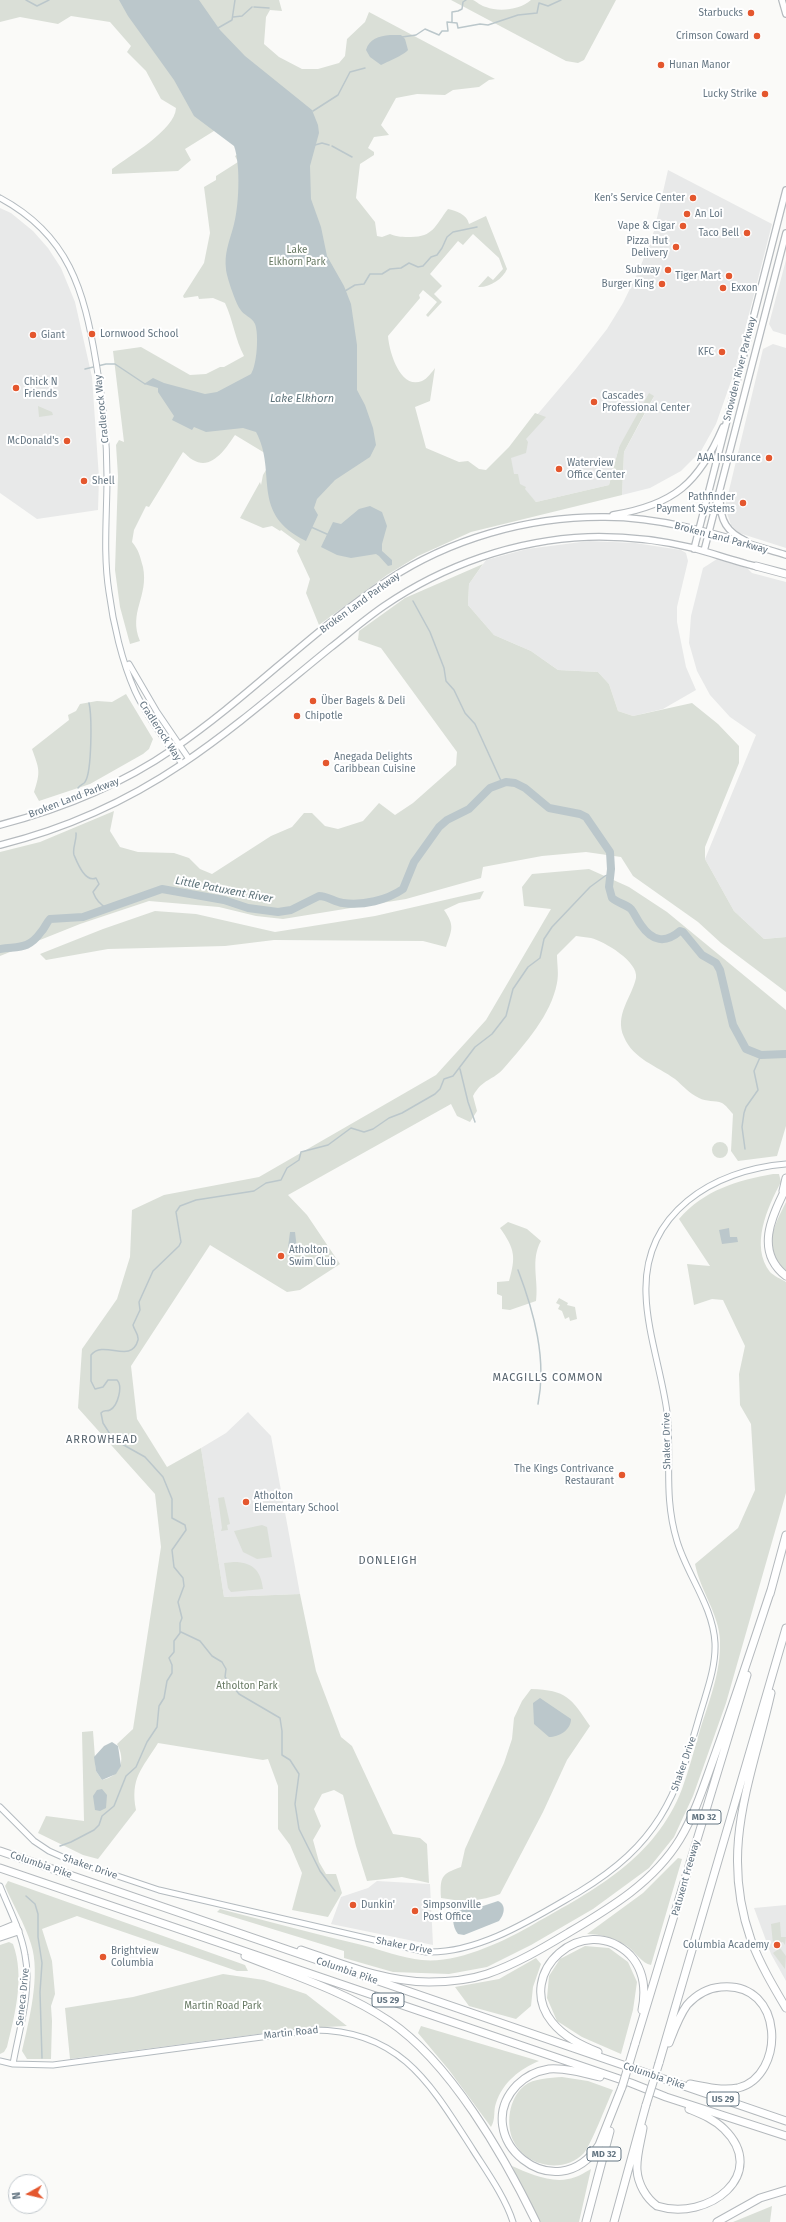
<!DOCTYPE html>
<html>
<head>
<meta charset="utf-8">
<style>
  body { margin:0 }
  #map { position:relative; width:786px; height:2222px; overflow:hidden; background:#fafaf8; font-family:"Fira Sans",sans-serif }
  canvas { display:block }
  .north { position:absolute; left:8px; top:2174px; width:40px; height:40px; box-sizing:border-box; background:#fff; border:1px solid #c1c8cd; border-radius:50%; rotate:262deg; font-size:11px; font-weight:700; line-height:16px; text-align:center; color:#657683 }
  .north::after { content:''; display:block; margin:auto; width:14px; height:18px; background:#e4572e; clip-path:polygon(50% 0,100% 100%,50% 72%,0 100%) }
</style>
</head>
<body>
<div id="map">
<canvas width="786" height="2222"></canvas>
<div class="north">N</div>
</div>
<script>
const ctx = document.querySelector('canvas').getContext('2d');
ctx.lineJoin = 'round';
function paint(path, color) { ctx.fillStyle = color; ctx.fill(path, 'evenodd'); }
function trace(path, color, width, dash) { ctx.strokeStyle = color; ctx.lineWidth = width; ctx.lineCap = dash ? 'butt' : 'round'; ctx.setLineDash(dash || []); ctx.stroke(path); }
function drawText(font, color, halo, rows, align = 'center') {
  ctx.font = font + ' "Fira Sans",sans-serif'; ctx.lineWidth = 4; ctx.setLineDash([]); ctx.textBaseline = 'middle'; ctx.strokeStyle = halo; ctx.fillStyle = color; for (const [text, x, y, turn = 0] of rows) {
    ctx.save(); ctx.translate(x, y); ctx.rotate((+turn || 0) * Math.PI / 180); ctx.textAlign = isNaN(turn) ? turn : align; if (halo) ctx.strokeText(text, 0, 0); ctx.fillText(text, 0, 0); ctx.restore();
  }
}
paint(new Path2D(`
  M 668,170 L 772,224 L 734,373 L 716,424 L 701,451 L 681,471 L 650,488 L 622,495 L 624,452 L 654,397 L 619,447 L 609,485 L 536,502 L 498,461 L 575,370 L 607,329 L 623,303 L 640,268 L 654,231 Z
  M 0,208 L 11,213 L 33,231 L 48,248 L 61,268 L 75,302 L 92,377 L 99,478 L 98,510 L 37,519 L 0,493 Z
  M 786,260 L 786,335 L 773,331 L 769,324 Z
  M 773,344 L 786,348 L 786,548 L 739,533 L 731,525 L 725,507 L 763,349 Z
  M 589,541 L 635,543 L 681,550 L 686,553 L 688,561 L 677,607 L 677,622 L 686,667 L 696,690 L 663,709 L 633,716 L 618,711 L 609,684 L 598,672 L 558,670 L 531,651 L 494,635 L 468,605 L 469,584 L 486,560 L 527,549 Z
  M 717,559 L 747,568 L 752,573 L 786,582 L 786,937 L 764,939 L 734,911 L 705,859 L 756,735 L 730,717 L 710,695 L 697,671 L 689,643 L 691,616 L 703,568 Z
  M 248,1412 L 271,1436 L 300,1594 L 224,1597 L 201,1448 L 226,1433 Z
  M 377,1881 L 430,1884 L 433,1945 L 331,1924 L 341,1897 L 368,1888 Z
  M 786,1905 L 786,1981 L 771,1954 L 754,1908 Z`), '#e8e9e9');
paint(new Path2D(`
  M 0,0 L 279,0 L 282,11 L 270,10 L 266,17 L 264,44 L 279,57 L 302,69 L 318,69 L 339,63 L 345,56 L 347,39 L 365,22 L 369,12 L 495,79 L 489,80 L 479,87 L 453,90 L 445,95 L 417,94 L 396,98 L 381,125 L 389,135 L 374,137 L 368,148 L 374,152 L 374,155 L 360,164 L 356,198 L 375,222 L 377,236 L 382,237 L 390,234 C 397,237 403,237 411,237 C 433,237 435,226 448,209 C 456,211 467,214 469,224 L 486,216 L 507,269 C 503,279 489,288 478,287 L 488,276 L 493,280 L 503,269 L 499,258 L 473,234 L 463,245 L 458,241 L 430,274 L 442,286 L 434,294 L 442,302 L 428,317 L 426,315 L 437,302 L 423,290 L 419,295 L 420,298 L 388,336 C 389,351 400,390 422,381 C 427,379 432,372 435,368 L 430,401 L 415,407 L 426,448 L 459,462 L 468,461 L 479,469 L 486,470 L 509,447 L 535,413 L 546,417 L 526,439 L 528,442 L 526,453 L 511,458 L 514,474 L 518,474 L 520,484 L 526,487 L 525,489 L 536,502 L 609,485 L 619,447 L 649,393 L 654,396 L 624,452 L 622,495 L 471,532 L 418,556 L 387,575 L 319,625 L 306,593 L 310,579 L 297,551 L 300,544 L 281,530 L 280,531 L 272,526 L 263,528 L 240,518 L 260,482 L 261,485 L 263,475 L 273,458 L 235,435 C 226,448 212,471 193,460 C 189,458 186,454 183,452 L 149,507 L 146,506 L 134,530 L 132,542 C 139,550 140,557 143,567 C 149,597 128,612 140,641 L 130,644 L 120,607 L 115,570 L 118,476 L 116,445 L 119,440 L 124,442 L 113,351 L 141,347 L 190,375 L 206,374 L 220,367 L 224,367 L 244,356 C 235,339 233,320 225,303 L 213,298 L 199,299 L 198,296 L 184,298 L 183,296 L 204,263 L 210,233 L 204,187 L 216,180 L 216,176 L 238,162 L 235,156 L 240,153 L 222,126 L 185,149 L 191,160 L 178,171 L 112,174 L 112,169 C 129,156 175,130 176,108 L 161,99 L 146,71 L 127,52 L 131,46 L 110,22 L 71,16 L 58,24 L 20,17 L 0,22 Z
  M 451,0 C 456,0 467,0 473,0 C 477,2 481,6 486,7 C 499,12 520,10 531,0 L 616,0 L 584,60 L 578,63 L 566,61 Z
  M 38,406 L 52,412 L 53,415 L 39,417 Z
  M 483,564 L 469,584 L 468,605 L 494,635 L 531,651 L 558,670 L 598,672 L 609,684 L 618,711 L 633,716 L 692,703 L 718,724 L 739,746 L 739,763 L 705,847 L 705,859 L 734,911 L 764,939 L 786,937 L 786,992 L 721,943 L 698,922 L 633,876 L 621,857 L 586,852 L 542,856 L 483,867 L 481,878 L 406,899 L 283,919 L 256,916 L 219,907 L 149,901 L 80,924 L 0,956 L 0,852 L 40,842 L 114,811 L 110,831 L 120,847 L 138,852 L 174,853 L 189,858 L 200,869 L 212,874 L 271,836 L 292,827 L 304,813 L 312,813 L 325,826 L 338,829 L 363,821 L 379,803 L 395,815 L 413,803 L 456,765 L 457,752 L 381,648 L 358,640 L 359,631 L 405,598 Z
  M 126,694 L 153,739 L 149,749 L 143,754 L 90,784 L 39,801 L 34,792 C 41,771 39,769 32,749 L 69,720 L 68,715 L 76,711 L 80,704 L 97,701 L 112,702 Z
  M 589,869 L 629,887 L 667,912 L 786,1010 L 786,1126 L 777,1156 L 738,1161 L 731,1151 L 733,1114 C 730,1111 726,1105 722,1103 C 715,1100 706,1102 699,1098 C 689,1093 683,1086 675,1079 C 657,1066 633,1059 624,1037 C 614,1015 632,997 636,978 C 639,962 604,941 591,938 C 586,937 581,937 576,936 L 557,955 C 557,964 559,974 557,983 C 551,1015 525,1044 504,1068 C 493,1081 483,1078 473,1096 L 477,1111 L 470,1122 L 457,1116 L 451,1104 L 288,1195 L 307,1215 L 340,1264 L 300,1290 L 287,1292 L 210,1245 L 131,1366 L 137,1419 L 167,1467 L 201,1448 L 224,1597 L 300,1594 L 316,1671 L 341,1737 L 352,1746 L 393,1834 L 420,1838 L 427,1844 L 429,1883 L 402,1877 L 367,1881 L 356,1846 L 343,1795 L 334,1790 L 322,1794 L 314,1809 L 321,1826 L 313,1840 L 319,1862 L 326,1874 L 336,1874 L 342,1893 L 328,1917 L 292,1910 L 302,1873 L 290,1845 L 278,1829 L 278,1786 L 268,1759 L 263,1760 L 158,1743 C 142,1769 130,1778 136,1810 L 98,1859 L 83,1855 L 38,1833 L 46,1816 L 84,1821 L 82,1732 L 93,1731 L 96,1771 L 102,1780 C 121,1776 126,1760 117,1744 L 133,1729 L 161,1547 L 155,1494 L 78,1408 L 82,1349 L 117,1299 L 130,1257 L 132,1210 L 164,1195 L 259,1177 L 436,1075 L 486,1020 L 551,909 L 524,906 L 522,887 L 532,874 Z
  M 484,891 L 480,899 L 459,903 L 444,910 C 455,926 452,929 446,947 L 423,941 L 274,940 L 225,946 L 108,949 L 46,960 L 40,954 L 103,929 L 155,911 L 196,914 L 275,932 L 375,916 Z
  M712 1150a8 8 0 1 1 16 0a8 8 0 1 1-16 0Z
  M 773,1174 L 779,1174 L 781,1182 C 767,1208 750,1246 770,1272 C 774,1276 781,1279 786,1282 L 786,1493 L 726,1703 L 693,1796 L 674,1837 L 649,1868 L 593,1909 L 531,1945 L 487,1967 L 449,1974 L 393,1972 L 344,1958 L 344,1951 L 217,1912 L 220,1909 C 268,1921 315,1934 362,1945 C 382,1950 402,1958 422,1960 C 457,1964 505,1941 534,1924 C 594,1890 655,1859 682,1789 C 689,1770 694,1750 700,1730 C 709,1701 721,1672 720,1641 C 719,1614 700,1590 695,1564 L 738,1528 L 755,1490 L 751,1424 L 740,1405 L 739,1374 L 745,1346 L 723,1300 L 712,1299 L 694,1305 L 687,1264 L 710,1266 L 679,1219 C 704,1190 738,1180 773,1174 Z
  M 786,1202 L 786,1271 C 762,1248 773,1228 786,1202 Z
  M 508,1222 L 527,1229 L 541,1241 C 530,1260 539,1281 536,1301 L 510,1310 L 502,1309 L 502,1296 L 497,1294 L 497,1282 L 509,1281 C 516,1257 515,1249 500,1228 Z
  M 559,1298 L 568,1303 L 567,1305 L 575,1307 L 577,1319 L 570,1321 L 569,1317 L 565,1319 L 562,1311 L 558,1309 L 560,1305 L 556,1303 Z
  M 224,1497 L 230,1524 L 227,1525 L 228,1530 L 221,1531 L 222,1528 L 218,1498 Z
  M 262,1525 L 267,1527 L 272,1557 L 257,1559 L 243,1552 L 234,1531 Z
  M 234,1562 C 253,1562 261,1571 263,1589 L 231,1592 L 228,1588 L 224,1563 Z
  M 531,1689 C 567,1690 571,1698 590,1726 L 567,1760 L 543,1812 L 500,1894 C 477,1902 464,1902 441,1898 C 440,1877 441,1874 461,1867 L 465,1849 L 504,1763 L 512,1739 L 514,1718 L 522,1701 Z
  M 678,1858 L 682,1859 L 651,1965 C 642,1964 635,1951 627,1946 C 615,1938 601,1934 587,1934 L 643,1893 Z
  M 8,1881 L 245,1965 L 248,1971 L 237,1971 L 77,1916 L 42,1929 L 52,1961 L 55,1994 L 51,2006 L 52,2021 L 51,2059 L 27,2059 L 22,2051 C 29,2021 41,1974 31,1944 C 25,1924 13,1905 5,1886 Z
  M 780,1922 L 781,1937 L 786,1937 L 785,1945 L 783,1942 L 773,1944 L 771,1924 Z
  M 9,1942 L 13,1944 C 25,1977 15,2014 7,2047 L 4,2052 L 0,2054 L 0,1945 Z
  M 585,1946 L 609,1948 L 628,1962 L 637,1982 L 633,2010 L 621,2054 L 582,2037 L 557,2021 L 547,1998 L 549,1976 L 560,1959 Z
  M 780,1948 L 786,1956 L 785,1969 L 773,1953 Z
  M 536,1958 L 541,1964 L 533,1987 L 531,2006 L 516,2019 L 469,2006 L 455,1987 L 499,1979 Z
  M 223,1974 L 264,1980 L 306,1994 L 347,2026 L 303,2028 L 70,2059 L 65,2008 L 133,1997 Z
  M 421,2026 L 539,2061 C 520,2069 503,2082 496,2103 C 493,2111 496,2119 491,2127 L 449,2070 L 418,2033 Z
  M 562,2077 L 588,2081 L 613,2090 C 607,2103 591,2145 584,2153 C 564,2174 527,2167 514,2142 C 505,2125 509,2098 524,2086 C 534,2078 550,2078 562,2077 Z
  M 512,2166 C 528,2173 550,2183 568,2179 C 576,2178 584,2173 591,2169 L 579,2222 L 538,2222 Z
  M 772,2206 L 770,2222 L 733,2222 Z`), '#dadfd7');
paint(new Path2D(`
  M 119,0 L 199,0 L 220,30 L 245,56 L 312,110 L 318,125 L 319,133 L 310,166 L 311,199 L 321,227 L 327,256 L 344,286 L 351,304 L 357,345 L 357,390 L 365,405 L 373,428 L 376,445 L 370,457 L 335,480 L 317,499 L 314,508 L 318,515 L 306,541 C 249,513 278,473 256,432 L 243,428 L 206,432 L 194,427 L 192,430 L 172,420 L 174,416 L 158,392 L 158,388 L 144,384 L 153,378 L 164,383 L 205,394 L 217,392 L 251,374 C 257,365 259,334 255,324 C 252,317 243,315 240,309 C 236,304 226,275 226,269 C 224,254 229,242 233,228 C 239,209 241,165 234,146 L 194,116 L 174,80 L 128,16 Z
  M 390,35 L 401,35 L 405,39 L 408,50 C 404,55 387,62 381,65 L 370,57 L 366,50 C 369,39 379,36 390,35 Z
  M 370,506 L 382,512 L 387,526 L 382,544 L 382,551 L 392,560 L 392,565 L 388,566 L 379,556 L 376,554 L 351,558 L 337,555 L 321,547 L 333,522 L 341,524 L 359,509 Z
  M 729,1228 L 730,1237 L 737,1237 L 738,1242 L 722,1244 L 719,1230 Z
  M 290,1232 L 295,1232 L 297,1249 L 288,1248 Z
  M 540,1698 L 571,1719 C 571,1730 559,1737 549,1737 L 534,1724 L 533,1703 Z
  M 112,1742 L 118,1746 L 121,1766 L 116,1774 L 102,1780 L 96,1771 L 94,1757 L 104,1746 Z
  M 102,1789 L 107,1795 L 106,1808 L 100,1811 L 95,1810 L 93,1796 L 97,1790 Z
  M 498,1901 C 507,1905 504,1915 499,1921 L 464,1935 L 458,1934 C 452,1927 452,1914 455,1906 L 474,1909 Z`), '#bbc7cb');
trace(new Path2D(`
  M 26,0 L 37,6 L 49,0
  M 254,7 L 269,8
  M 233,17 L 242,16 L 252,7
  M 452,22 L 452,12 L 458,11 L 462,9 L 463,2 L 466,0
  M 218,28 L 232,20 L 235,0
  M 402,37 L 416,35 L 425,29 L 439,35 L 442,31 L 448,31 L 447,22 L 457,23 L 458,28 L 480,24 L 488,25 L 518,15 L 537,13 L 539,3 L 548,6 L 561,0
  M 313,111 L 338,95 L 350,72 L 365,68
  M 315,145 L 322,143 L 329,145
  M 332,146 L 352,157
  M 345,291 L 355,285 L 364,284 L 370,274 L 382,274 L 390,269 L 401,268 L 409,263 L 418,267 L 423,266 L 431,257 L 437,255 L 442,248 L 447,237 L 453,232 L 477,227
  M 85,369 L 106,364 L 115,364 L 145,384
  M 311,527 L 329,535
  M 413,601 L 430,632 L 444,668 L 446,681 L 454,690 L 465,713 L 475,724 L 502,783
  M 78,788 C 80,785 84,784 85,782 C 92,772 92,716 89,703
  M 76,833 C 77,840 72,848 74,855 C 77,862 85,883 96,878 L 99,884 L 93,892 C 96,900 100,905 107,908
  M 460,1069 L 468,1102 L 475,1122
  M 745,1149 L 742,1127 L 744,1113 L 746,1107 L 758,1090 L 754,1071 L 761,1055
  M 518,1270 C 534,1312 547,1359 538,1404
  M 181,1632 L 200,1641 L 212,1656 L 222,1662 L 226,1669 L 225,1677 L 239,1694 L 280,1718 L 282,1731 L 282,1755 L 290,1760 L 299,1774 L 295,1804 L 299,1829 L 320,1871 L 335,1891
  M 60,1846 L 71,1842 L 94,1830 L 99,1825 L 102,1816 L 114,1806 L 126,1776 L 136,1767 L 147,1742 L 157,1727 L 159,1706 L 164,1698 L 167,1681 L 172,1673 L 172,1665 L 169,1658 L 174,1652 L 174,1641 L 180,1633 L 180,1623 L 182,1618 L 178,1602 L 184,1586 L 183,1578 L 174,1567 L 172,1550 L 186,1530 L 185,1525 L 172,1518 L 172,1499 L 163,1477 L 145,1457 L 113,1439 L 103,1423 L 101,1413 C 104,1409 106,1412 110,1410 C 118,1406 123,1386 117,1380 L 108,1380 L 103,1387 L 95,1389 L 91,1381 L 91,1355 C 104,1339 131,1365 138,1340 C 139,1334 134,1330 133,1325 L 140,1310 L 139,1302 L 153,1271 L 179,1246 L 181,1242 L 176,1212 L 180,1206 L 196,1200 L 254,1191 L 266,1183 L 281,1180 L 287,1168 L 299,1160 L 301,1152 L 328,1145 L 351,1128 L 364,1132 L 373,1129 L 389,1118 L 402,1113 L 435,1094 L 440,1089 L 444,1079 L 453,1076 L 475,1047 L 492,1034 L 506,1016 L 513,989 L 528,967 L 540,958 L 544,939 L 552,927 L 590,887 L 605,876 L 611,874
  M 26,1896 L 35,1904 L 38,1914 L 38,1937 L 42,1963 L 40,1992 L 42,2058`), '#bbc7cb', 1.5);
trace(new Path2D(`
  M 0,949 C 19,946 28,950 41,932 C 45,928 46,923 50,919 L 83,917 L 162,889 L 224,900 L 248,908 L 278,912 L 291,910 L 319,896 C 328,896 334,902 343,903 C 363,906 387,900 403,889 L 414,862 L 439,827 L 447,820 L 469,809 L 490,788 L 506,782 L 515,783 L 525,788 L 549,808 L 580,814 L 586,817 L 610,852 L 611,869 L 609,887 L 612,898 C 618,903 625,904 631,909 C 635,914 637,920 641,925 C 652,941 665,944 680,931 L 683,932 L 702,955 L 716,963 L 720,970 L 733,1025 L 746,1049 L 761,1055 L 786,1054`), '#bbc7cb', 8);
const secondary = new Path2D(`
  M 0,198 C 69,235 84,290 96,362 C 103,400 107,439 107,477 C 107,515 103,554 109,592 C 113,623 122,662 135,691 C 147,717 166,741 182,764
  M 129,664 L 157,712 L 189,759
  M 0,1807 L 34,1841 L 49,1851 L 67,1859 L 159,1890 L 426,1952 C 479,1954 534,1918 579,1892 C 658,1844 676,1799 700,1714 C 707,1690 716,1667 715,1643 C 713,1606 687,1575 677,1541 C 663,1495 672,1457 667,1412 C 662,1374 647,1332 646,1294 C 643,1213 713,1170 786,1164
  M 0,1886 C 9,1909 21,1931 25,1955 C 32,1990 19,2030 13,2064
  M 0,2061 L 13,2064 L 53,2065 L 314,2030 C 401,2030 431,2085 473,2150 C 487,2172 505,2197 513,2222`);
const primary = new Path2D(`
  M 782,0 L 786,14
  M 720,499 C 720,521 727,532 746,541
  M 613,515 C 674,505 699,483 723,427
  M 694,549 L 786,190
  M 704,551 L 786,233
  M 0,825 C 61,809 121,785 173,749 C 248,698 312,630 388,580 C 450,539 527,517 601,517 C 664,516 726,537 786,555
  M 0,845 C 65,829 127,801 182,764 C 234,729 282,687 330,648 C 348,634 365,619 384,606 C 444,565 515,540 588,537 C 623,536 659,540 693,548 C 715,554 737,562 759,567`);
const highway = new Path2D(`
  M 756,566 L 786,574
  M 786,1188 C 771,1217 755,1252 786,1276
  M 783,1191 L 786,1178
  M 770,1594 L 786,1535
  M 771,1693 C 751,1781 719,1849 751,1940 C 760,1964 773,1986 786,2008
  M 0,1851 L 786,2121
  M 0,1868 L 631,2083 L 666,2097 L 786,2136
  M 0,1931 L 15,1925
  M 0,1937 L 18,1931
  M 301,1950 C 342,1964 385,1982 429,1982 C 448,1982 469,1980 487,1974 C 516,1964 543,1948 568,1933 C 610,1908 654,1882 680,1839 C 696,1812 705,1782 716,1752 C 735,1699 753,1644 771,1590
  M 245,1956 C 293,1975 346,1992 389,2021 C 450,2062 504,2156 536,2222
  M 669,2043 C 674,2030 679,2016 687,2005 C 696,1995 708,1988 721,1987 C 785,1981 786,2076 738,2088 C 722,2091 705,2087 690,2084
  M 635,2044 L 747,1675
  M 598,2052 C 581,2045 564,2037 552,2022 C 513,1973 584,1910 630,1955 C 644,1970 646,1990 642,2010
  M 659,2063 L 786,1628
  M 600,2077 C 584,2073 566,2068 549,2069 C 537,2071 525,2077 517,2085 C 467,2137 556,2212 599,2145 L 622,2087
  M 643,2128 C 641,2141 636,2156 637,2170 C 638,2184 646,2198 657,2206 C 708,2222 770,2174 724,2129 C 714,2119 701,2114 689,2109
  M 586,2222 L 610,2131
  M 614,2222 L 646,2105
  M 717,2222 L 760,2198 L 786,2190`);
trace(secondary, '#b3babf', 7);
trace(primary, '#b5babe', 8);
trace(highway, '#b4b9bd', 9);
trace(secondary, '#fff', 5);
trace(primary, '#fff', 5.5);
trace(highway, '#fff', 7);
const highwayBridge = new Path2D(`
  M 622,2087 L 635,2044
  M 646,2105 L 659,2063`);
trace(highwayBridge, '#b4b9bd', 9, []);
trace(highwayBridge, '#fff', 7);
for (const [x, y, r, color] of [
  [751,13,4,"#e4572e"],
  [757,36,4,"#e4572e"],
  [661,65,4,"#e4572e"],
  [765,94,4,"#e4572e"],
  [693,198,4,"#e4572e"],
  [687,214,4,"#e4572e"],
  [683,226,4,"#e4572e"],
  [747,233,4,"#e4572e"],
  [676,247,4,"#e4572e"],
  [668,270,4,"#e4572e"],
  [729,276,4,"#e4572e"],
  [662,284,4,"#e4572e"],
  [723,288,4,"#e4572e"],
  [92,334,4,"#e4572e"],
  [33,335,4,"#e4572e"],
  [722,352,4,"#e4572e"],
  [16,388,4,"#e4572e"],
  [594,402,4,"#e4572e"],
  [67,441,4,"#e4572e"],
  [769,458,4,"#e4572e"],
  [559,469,4,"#e4572e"],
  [84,481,4,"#e4572e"],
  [743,503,4,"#e4572e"],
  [313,701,4,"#e4572e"],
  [297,716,4,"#e4572e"],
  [326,763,4,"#e4572e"],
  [281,1256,4,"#e4572e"],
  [622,1475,4,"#e4572e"],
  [246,1502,4,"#e4572e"],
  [353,1905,4,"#e4572e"],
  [415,1911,4,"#e4572e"],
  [777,1945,4,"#e4572e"],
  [103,1957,4,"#e4572e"]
]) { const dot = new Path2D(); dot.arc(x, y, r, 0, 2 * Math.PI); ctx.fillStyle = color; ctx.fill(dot); trace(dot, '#fff', 1.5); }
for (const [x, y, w] of [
  [704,1817,34],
  [388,2000,32],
  [723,2099,32],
  [604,2154,34]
]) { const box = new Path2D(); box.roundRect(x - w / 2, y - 7, w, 14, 3); ctx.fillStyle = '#fff'; ctx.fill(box); trace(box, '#657683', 1); }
drawText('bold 9px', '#657683', null, [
  ["MD 32",704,1817],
  ["US 29",388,2000],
  ["US 29",723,2099],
  ["MD 32",604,2154]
]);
drawText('10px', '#657683', '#fff', [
  ["Starbucks",743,13,"right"],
  ["Crimson Coward",749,36,"right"],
  ["Hunan Manor",669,65],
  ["Lucky Strike",757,94,"right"],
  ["Ken’s Service Center",685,198,"right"],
  ["An Loi",695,214],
  ["Vape & Cigar",675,226,"right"],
  ["Taco Bell",739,233,"right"],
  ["Pizza Hut",668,241,"right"],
  ["Delivery",668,253,"right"],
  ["Subway",660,270,"right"],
  ["Tiger Mart",721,276,"right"],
  ["Burger King",654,284,"right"],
  ["Exxon",731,288],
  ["Lornwood School",100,334],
  ["Giant",41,335],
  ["KFC",714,352,"right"],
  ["Chick N",24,382],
  ["Friends",24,394],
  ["Cascades",602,396],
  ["Professional Center",602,408],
  ["McDonald's",59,441,"right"],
  ["AAA Insurance",761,458,"right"],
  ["Waterview",567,463],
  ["Office Center",567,475],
  ["Shell",92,481],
  ["Pathfinder",735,497,"right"],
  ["Payment Systems",735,509,"right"],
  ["Über Bagels & Deli",321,701],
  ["Chipotle",305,716],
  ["Anegada Delights",334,757],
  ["Caribbean Cuisine",334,769],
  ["Atholton",289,1250],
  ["Swim Club",289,1262],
  ["The Kings Contrivance",614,1469,"right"],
  ["Restaurant",614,1481,"right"],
  ["Atholton",254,1496],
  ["Elementary School",254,1508],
  ["Dunkin'",361,1905],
  ["Simpsonville",423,1905],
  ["Post Office",423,1917],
  ["Columbia Academy",769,1945,"right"],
  ["Brightview",111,1951],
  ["Columbia",111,1963]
], 'left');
drawText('10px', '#687a64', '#fff', [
  ["Lake",297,250],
  ["Elkhorn Park",297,262],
  ["Atholton Park",247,1686],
  ["Martin Road Park",223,2006]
]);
drawText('10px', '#657683', '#fff', [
  ["Snowden River Parkway",740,369,-76],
  ["Cradlerock Way",102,409,-96],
  ["Broken Land Parkway",721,538,15],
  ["Broken Land Parkway",360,603,-36],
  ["Cradlerock Way",160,731,57],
  ["Broken Land Parkway",74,798,-21],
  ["Shaker Drive",667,1441,-91],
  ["Shaker Drive",684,1764,-71],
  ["Columbia Pike",41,1865,19],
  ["Shaker Drive",90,1867,19],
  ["Patuxent Freeway",686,1878,-74],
  ["Shaker Drive",404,1946,11],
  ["Columbia Pike",347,1971,19],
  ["Seneca Drive",23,1997,-84],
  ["Martin Road",291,2033,-6],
  ["Columbia Pike",654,2076,19]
]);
drawText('italic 11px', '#60757c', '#fff', [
  ["Lake Elkhorn",302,399],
  ["Little Patuxent River",224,890,11]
]);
ctx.letterSpacing = '1px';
drawText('11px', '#57646e', '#fff', [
  ["MACGILLS COMMON",548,1378],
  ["ARROWHEAD",102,1440],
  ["DONLEIGH",388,1561]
]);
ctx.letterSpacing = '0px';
</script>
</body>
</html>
